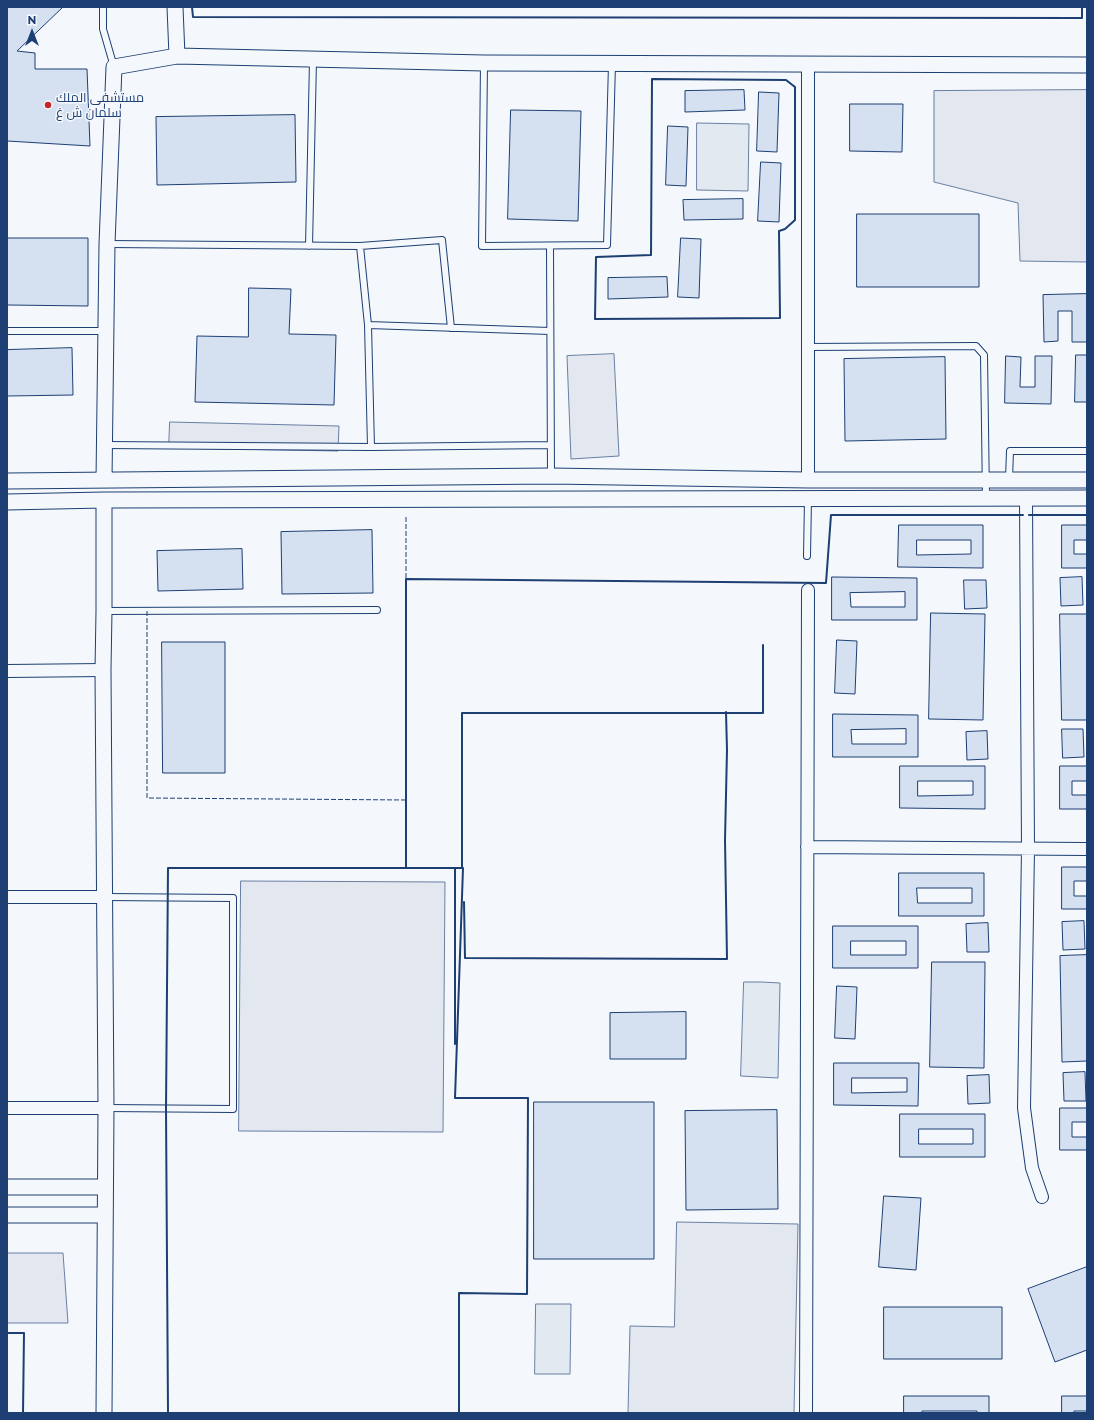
<!DOCTYPE html>
<html>
<head>
<meta charset="utf-8">
<style>
  body { margin:0 }
  #map { position:relative; width:1094px; height:1420px; overflow:hidden; background:#f4f7fb; font-family:Montserrat,sans-serif }
  canvas { display:block }
  .frame { position:absolute; inset:0; border:8px solid #1d3f73; pointer-events:none }
  .north { position:absolute; left:12px; top:12px; width:40px; height:40px; -webkit-text-stroke:3px #f4f7fb; paint-order:stroke; rotate:0deg; font-size:11px; font-weight:700; line-height:16px; text-align:center; color:#1d3f73 }
  .north::after { content:''; display:block; margin:auto; width:14px; height:18px; background:#1d3f73; clip-path:polygon(50% 0,100% 100%,50% 72%,0 100%) }
</style>
</head>
<body>
<div id="map">
<canvas width="1094" height="1420"></canvas>
<div class="frame"></div>
<div class="north">N</div>
</div>
<script>
const ctx = document.querySelector('canvas').getContext('2d');
ctx.lineJoin = 'round';
function paint(path, color) { ctx.fillStyle = color; ctx.fill(path, 'evenodd'); }
function trace(path, color, width, dash) { ctx.strokeStyle = color; ctx.lineWidth = width; ctx.lineCap = dash ? 'butt' : 'round'; ctx.setLineDash(dash || []); ctx.stroke(path); }
function drawText(font, color, halo, rows, align = 'center') {
  ctx.font = font + ' Montserrat,Cairo,sans-serif'; ctx.lineWidth = 3; ctx.setLineDash([]); ctx.textBaseline = 'middle'; ctx.strokeStyle = halo; ctx.fillStyle = color; for (const [text, x, y, turn = 0] of rows) {
    ctx.save(); ctx.translate(x, y); ctx.rotate((+turn || 0) * Math.PI / 180); ctx.textAlign = isNaN(turn) ? turn : align; if (halo) ctx.strokeText(text, 0, 0); ctx.fillText(text, 0, 0); ctx.restore();
  }
}
const green = new Path2D(`
  M 697,123 L 749,124 L 748,191 L 697,190 Z
  M 744,982 L 761,982 L 780,983 L 778,1078 L 741,1076 Z
  M 536,1304 L 571,1304 L 570,1374 L 535,1374 Z`);
paint(green, '#e3e9f0');
trace(green, '#687fa3', 1);
const parking = new Path2D(`
  M 1087,90 L 1087,262 L 1020,261 L 1018,203 L 934,182 L 934,91 Z
  M 614,354 L 619,456 L 571,459 L 567,356 Z
  M 170,422 L 339,426 L 338,451 L 169,448 Z
  M 241,881 L 445,882 L 443,1132 L 239,1131 Z
  M 677,1222 L 798,1224 L 794,1413 L 628,1413 L 630,1326 L 674,1327 Z
  M 7,1253 L 63,1253 L 68,1323 L 7,1323 Z`);
paint(parking, '#e3e8f0');
trace(parking, '#687fa3', 1);
const building = new Path2D(`
  M 7,7 L 63,7 L 17,51 L 35,53 L 35,69 L 87,69 L 90,146 L 7,141 Z
  M 744,90 L 745,110 L 685,112 L 685,91 Z
  M 759,92 L 779,93 L 777,152 L 757,151 Z
  M 850,104 L 903,104 L 902,152 L 850,151 Z
  M 511,110 L 581,111 L 578,221 L 508,219 Z
  M 295,115 L 296,182 L 157,185 L 156,117 Z
  M 668,126 L 688,127 L 686,186 L 666,185 Z
  M 761,162 L 781,163 L 779,222 L 758,221 Z
  M 743,199 L 743,219 L 684,220 L 683,200 Z
  M 857,214 L 979,214 L 979,287 L 857,287 Z
  M 7,238 L 88,238 L 88,306 L 7,305 Z
  M 681,238 L 701,239 L 699,298 L 678,297 Z
  M 667,277 L 668,297 L 608,299 L 608,278 Z
  M 249,288 L 291,289 L 289,334 L 336,335 L 334,405 L 195,402 L 197,336 L 248,337 Z
  M 1087,294 L 1087,342 L 1072,342 L 1072,311 L 1058,311 L 1058,341 L 1044,342 L 1043,295 Z
  M 72,348 L 73,395 L 7,396 L 7,350 Z
  M 1076,355 L 1087,355 L 1087,402 L 1075,402 Z
  M 1006,356 L 1021,357 L 1020,387 L 1035,387 L 1035,356 L 1052,356 L 1051,404 L 1005,403 Z
  M 945,357 L 946,439 L 845,441 L 844,359 Z
  M 899,525 L 983,525 L 983,568 L 898,567 ZM 917,540 L 971,540 L 971,554 L 917,555 Z
  M 1062,525 L 1087,525 L 1087,540 L 1074,540 L 1074,554 L 1087,554 L 1087,568 L 1062,568 Z
  M 372,530 L 373,593 L 282,594 L 281,532 Z
  M 242,549 L 243,589 L 158,591 L 157,551 Z
  M 832,577 L 917,578 L 917,620 L 832,620 ZM 905,592 L 905,607 L 851,607 L 850,593 Z
  M 1082,577 L 1083,605 L 1061,606 L 1060,578 Z
  M 964,580 L 986,580 L 987,608 L 965,609 Z
  M 931,613 L 985,614 L 983,720 L 929,719 Z
  M 1060,614 L 1087,614 L 1087,720 L 1062,720 Z
  M 837,640 L 857,641 L 855,694 L 835,693 Z
  M 162,642 L 225,642 L 225,773 L 163,773 Z
  M 833,714 L 918,715 L 918,757 L 833,757 ZM 906,729 L 906,744 L 852,744 L 851,730 Z
  M 1062,729 L 1083,729 L 1084,757 L 1063,758 Z
  M 987,731 L 988,759 L 967,760 L 966,732 Z
  M 900,766 L 985,766 L 985,809 L 900,808 ZM 918,781 L 973,781 L 973,795 L 918,796 Z
  M 1060,766 L 1087,766 L 1087,781 L 1072,781 L 1072,795 L 1087,795 L 1087,809 L 1060,809 Z
  M 1062,867 L 1087,867 L 1087,881 L 1074,881 L 1074,896 L 1087,896 L 1087,909 L 1062,909 Z
  M 899,873 L 984,873 L 984,916 L 899,916 ZM 917,888 L 972,888 L 972,903 L 918,903 Z
  M 1084,921 L 1085,949 L 1063,950 L 1062,922 Z
  M 988,923 L 989,952 L 967,952 L 966,924 Z
  M 833,926 L 918,926 L 918,968 L 833,968 ZM 851,941 L 906,941 L 906,955 L 851,955 Z
  M 1087,955 L 1087,1061 L 1062,1062 L 1060,956 Z
  M 932,962 L 985,962 L 984,1068 L 930,1067 Z
  M 837,986 L 857,987 L 855,1039 L 835,1038 Z
  M 686,1012 L 686,1059 L 610,1059 L 610,1013 Z
  M 834,1063 L 919,1063 L 918,1106 L 834,1105 ZM 852,1078 L 907,1078 L 907,1092 L 852,1093 Z
  M 1085,1072 L 1086,1101 L 1064,1101 L 1063,1073 Z
  M 989,1075 L 990,1103 L 968,1104 L 967,1076 Z
  M 534,1102 L 654,1102 L 654,1259 L 534,1259 Z
  M 1060,1108 L 1087,1108 L 1087,1122 L 1072,1122 L 1072,1137 L 1087,1137 L 1087,1150 L 1060,1150 Z
  M 777,1110 L 778,1209 L 686,1210 L 685,1111 Z
  M 900,1114 L 985,1114 L 985,1157 L 900,1157 ZM 919,1129 L 973,1129 L 973,1144 L 919,1144 Z
  M 884,1196 L 921,1198 L 916,1270 L 879,1267 Z
  M 1087,1267 L 1087,1350 L 1055,1362 L 1028,1289 Z
  M 884,1307 L 1002,1307 L 1002,1359 L 884,1359 Z
  M 904,1396 L 989,1396 L 989,1413 L 977,1413 L 977,1411 L 922,1411 L 922,1413 L 904,1413 Z
  M 1062,1396 L 1087,1396 L 1087,1411 L 1074,1411 L 1074,1413 L 1062,1413 Z`);
paint(building, '#d5e0f0');
trace(building, '#1d3f73', 1);
const service = new Path2D(`
  M 103,7 L 103,29 L 114,67
  M 484,63 L 482,246 L 607,245 L 612,64
  M 108,244 L 360,246 L 442,240 L 451,328
  M 309,246 L 313,60
  M 360,246 L 368,325 L 371,447
  M 550,246 L 551,476
  M 368,325 L 550,331
  M 7,331 L 106,331
  M 808,347 L 976,346 L 984,355 L 986,498
  M 105,445 L 371,447 L 551,445
  M 1009,479 L 1010,451 L 1087,451
  M 807,556 L 808,499
  M 104,611 L 377,610
  M 105,897 L 233,898 L 233,1109 L 106,1108`);
const minor = new Path2D(`
  M 808,480 L 808,65
  M 1026,498 L 1028,849 L 1024,1108 L 1032,1168 L 1042,1197
  M 7,671 L 103,670
  M 807,847 L 1087,849
  M 7,897 L 104,897
  M 7,1108 L 106,1108
  M 806,1413 L 808,590`);
const tertiary = new Path2D(`
  M 175,7 L 177,56
  M 104,480 L 107,244 L 114,67 L 177,56 L 484,63 L 1087,65
  M 7,481 L 551,476 L 808,480 L 1087,480
  M 104,500 L 104,611 L 103,670 L 106,1108 L 104,1413
  M 7,502 L 104,500 L 1087,498
  M 7,1187 L 104,1187
  M 7,1215 L 104,1215`);
trace(service, '#1d3f73', 8);
trace(minor, '#1d3f73', 14);
trace(tertiary, '#1d3f73', 17);
trace(service, '#f4f7fb', 6);
trace(minor, '#f4f7fb', 12);
trace(tertiary, '#f4f7fb', 15);
trace(new Path2D(`
  M 406,517 L 406,579
  M 147,611 L 147,798 L 406,800`), '#1d3f73', 1, [5, 2]);
trace(new Path2D(`
  M 192,7 L 193,17 L 1082,18 L 1082,7
  M 652,79 L 786,80 L 795,87 L 795,220 L 785,229 L 779,231 L 780,318 L 595,319 L 596,257 L 651,255 Z
  M 1029,515 L 1087,515
  M 462,868 L 462,713 L 763,713 L 763,645
  M 464,902 L 465,958 L 727,959 L 725,840 L 727,750 L 726,712
  M 455,1044 L 455,868
  M 7,1333 L 24,1333 L 23,1413
  M 168,1413 L 166,1109 L 168,868 L 407,868
  M 459,1413 L 459,1293 L 527,1294 L 528,1098 L 455,1098 L 463,868 L 406,868 L 406,579 L 826,583 L 831,515 L 1023,515`), '#1d3f73', 2);
for (const [x, y, r, color] of [
  [48,105,4,"#c62828"]
]) { const dot = new Path2D(); dot.arc(x, y, r, 0, 2 * Math.PI); ctx.fillStyle = color; ctx.fill(dot); trace(dot, '#f4f7fb', 1.5); }
drawText('13px', '#1d3f73', '#f4f7fb', [
  ["مستشفى الملك",56,98],
  ["سلمان ش غ",56,113]
], 'left');
</script>
</body>
</html>
